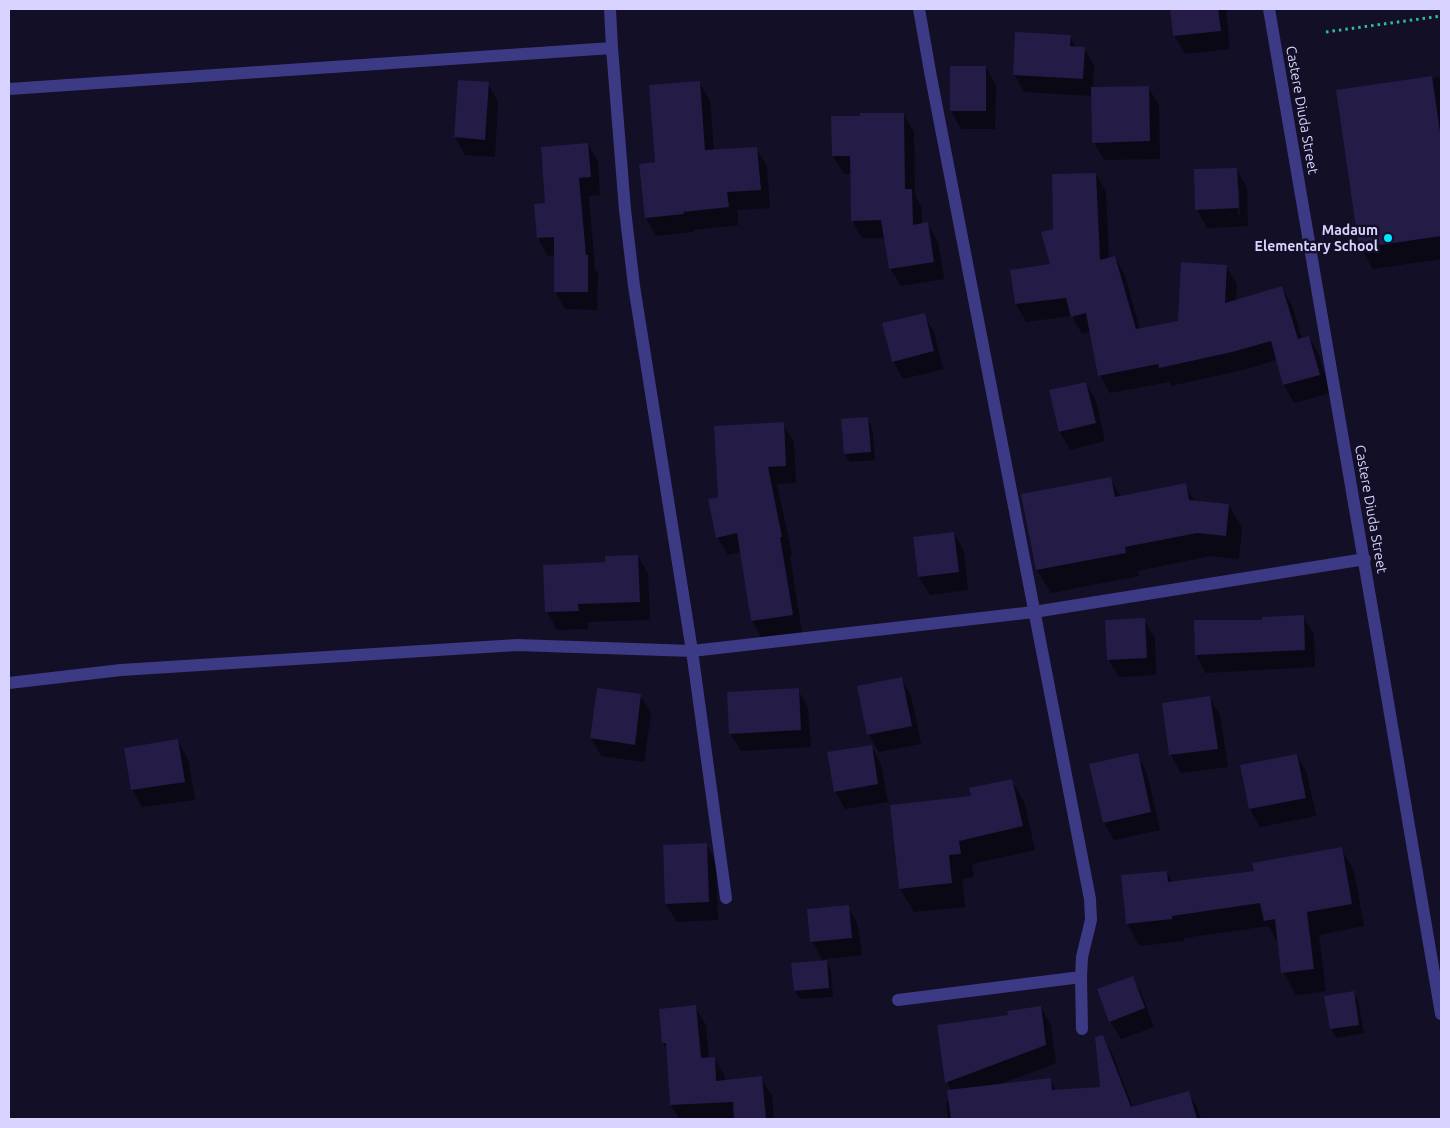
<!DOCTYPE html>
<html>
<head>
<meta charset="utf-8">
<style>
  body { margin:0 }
  #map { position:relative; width:1450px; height:1128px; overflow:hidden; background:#130f26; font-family:Ubuntu,sans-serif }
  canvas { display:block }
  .frame { position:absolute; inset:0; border:10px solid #d9d4ff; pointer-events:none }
</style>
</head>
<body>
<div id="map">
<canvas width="1450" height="1128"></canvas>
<div class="frame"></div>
</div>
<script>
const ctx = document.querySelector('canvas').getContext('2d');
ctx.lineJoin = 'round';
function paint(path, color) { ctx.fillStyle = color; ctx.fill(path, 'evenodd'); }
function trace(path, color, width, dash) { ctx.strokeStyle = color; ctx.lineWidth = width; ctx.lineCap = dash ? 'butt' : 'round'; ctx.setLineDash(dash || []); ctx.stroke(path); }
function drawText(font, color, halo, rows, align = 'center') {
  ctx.font = font + ' Ubuntu,sans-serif'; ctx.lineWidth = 5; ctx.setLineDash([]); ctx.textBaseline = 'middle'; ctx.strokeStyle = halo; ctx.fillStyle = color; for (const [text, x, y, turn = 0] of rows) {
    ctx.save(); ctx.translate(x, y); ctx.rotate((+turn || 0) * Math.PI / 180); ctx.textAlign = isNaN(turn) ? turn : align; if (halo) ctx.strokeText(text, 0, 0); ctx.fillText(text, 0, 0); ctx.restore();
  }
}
paint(new Path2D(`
  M 1172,9 L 1226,9 L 1230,49 L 1185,54 L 1175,36 Z
  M 1070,37 L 1077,48 L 1084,48 L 1094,66 L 1093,88 L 1148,87 L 1159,105 L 1160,159 L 1104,160 L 1094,142 L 1093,96 L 1024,92 L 1014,74 Z
  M 986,67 L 996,85 L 995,129 L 961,129 L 951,111 Z
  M 1441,77 L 1441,259 L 1373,269 L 1361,247 L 1432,78 Z
  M 459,82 L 488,84 L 498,102 L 495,157 L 465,155 L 455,137 Z
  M 700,83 L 710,101 L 714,151 L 756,148 L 767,166 L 770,208 L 737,210 L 738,225 L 693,230 L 693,232 L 656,236 L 646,218 L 656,163 Z
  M 904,114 L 914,132 L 915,195 L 922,208 L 922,224 L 928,224 L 938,242 L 944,279 L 901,286 L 890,268 L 885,238 L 862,238 L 852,220 L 851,174 L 844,174 L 833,156 L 833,117 L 861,117 Z
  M 588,144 L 598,162 L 600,195 L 589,196 L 595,270 L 598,274 L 597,310 L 565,309 L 555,291 L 555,255 L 548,256 L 538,238 L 546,204 Z
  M 1236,169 L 1247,187 L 1248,226 L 1207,228 L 1197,210 ZM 1237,186 L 1239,186 L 1240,215 L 1238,215 Z
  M 1096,174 L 1106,192 L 1109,259 L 1115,257 L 1125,275 L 1140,330 L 1180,322 L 1226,266 L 1237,284 L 1236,301 L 1282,288 L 1292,305 L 1302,339 L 1309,337 L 1319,355 L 1330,393 L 1294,403 L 1284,385 L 1277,360 L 1242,370 L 1171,386 L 1169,382 L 1110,393 L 1100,375 L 1091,332 L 1082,334 L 1072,316 L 1026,322 L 1016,304 L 1012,271 L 1052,265 L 1055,230 Z
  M 924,315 L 934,332 L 943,369 L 903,379 L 893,361 Z
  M 1086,383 L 1096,401 L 1105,441 L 1070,450 L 1060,432 Z
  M 867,418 L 872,427 L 875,460 L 850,462 L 845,454 Z
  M 783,424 L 794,442 L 796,483 L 777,484 L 792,555 L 790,555 L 802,633 L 762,639 L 752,621 L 741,552 L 728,555 L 717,537 L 720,498 Z
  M 1110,478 L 1121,497 L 1185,485 L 1195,502 L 1229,505 L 1242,528 L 1239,559 L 1211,556 L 1137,571 L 1139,576 L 1051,593 L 1037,570 L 1022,495 Z
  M 954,533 L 964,551 L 968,590 L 930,595 L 919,577 Z
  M 638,556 L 648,574 L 650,620 L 588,622 L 588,629 L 557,630 L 547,612 L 607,564 Z
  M 1303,616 L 1314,634 L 1315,667 L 1206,673 L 1196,655 Z
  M 1144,620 L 1155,638 L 1156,675 L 1119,677 L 1108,659 Z
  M 901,678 L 911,696 L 921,744 L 879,752 L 868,734 Z
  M 798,690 L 808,708 L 811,747 L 741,751 L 730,733 Z
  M 640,695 L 651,713 L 644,762 L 601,756 L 591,738 Z
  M 1209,697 L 1220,715 L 1228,767 L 1181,773 L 1171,755 L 1163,704 Z
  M 178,741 L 188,759 L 195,800 L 142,807 L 132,790 Z
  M 871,746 L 881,764 L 888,802 L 845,809 L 835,791 Z
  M 1137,755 L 1147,773 L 1160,830 L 1114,840 L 1104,822 Z
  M 1297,755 L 1307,773 L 1316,816 L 1260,827 L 1250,809 L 1241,766 Z
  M 1011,780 L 1025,804 L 1035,850 L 972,864 L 974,877 L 962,879 L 965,907 L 914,912 L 900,889 L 972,798 Z
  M 706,844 L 716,862 L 718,920 L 677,922 L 666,904 L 664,846 Z
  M 1341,848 L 1354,871 L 1364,926 L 1319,935 L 1326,991 L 1296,995 L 1283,972 L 1278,943 L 1268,926 L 1184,938 L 1184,941 L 1140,946 L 1127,923 L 1167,872 L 1173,883 L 1255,872 Z
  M 848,907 L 858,925 L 862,955 L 825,959 L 831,970 L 833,997 L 800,999 L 795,991 L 823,961 L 812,942 Z
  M 1132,977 L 1142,995 L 1154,1027 L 1121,1039 L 1110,1021 Z
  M 1353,992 L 1358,1001 L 1364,1033 L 1336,1038 L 1331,1029 L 1326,997 Z
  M 695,1007 L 706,1025 L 709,1059 L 714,1058 L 725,1076 L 725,1081 L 761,1078 L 772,1096 L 774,1119 L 679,1119 L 671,1105 L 668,1051 L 663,1043 Z
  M 1041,1007 L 1051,1025 L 1056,1063 L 998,1085 L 1050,1080 L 1056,1091 L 1102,1088 L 1102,1037 L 1112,1053 L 1133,1108 L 1188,1093 L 1198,1109 L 1201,1119 L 948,1119 L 946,1102 L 949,1101 L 952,1091 L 947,1082 L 1009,1016 Z`), '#0007');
paint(new Path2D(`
  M 1170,9 L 1218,9 L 1221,31 L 1173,36 Z
  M 1015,32 L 1071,35 L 1070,46 L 1085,47 L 1083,79 L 1013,75 Z
  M 950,66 L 986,66 L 986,111 L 950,111 Z
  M 1432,76 L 1441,139 L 1441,236 L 1359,248 L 1336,90 Z
  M 458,80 L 489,82 L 485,140 L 454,137 Z
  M 700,81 L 705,150 L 757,147 L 761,190 L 727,192 L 729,207 L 683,212 L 684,214 L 645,218 L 639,164 L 655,162 L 649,85 Z
  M 1149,86 L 1150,141 L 1092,143 L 1091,87 Z
  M 860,113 L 904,113 L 905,189 L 912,189 L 913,225 L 928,222 L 934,262 L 889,269 L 881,220 L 851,221 L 850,156 L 832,156 L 831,116 L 860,116 Z
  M 588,143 L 591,177 L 579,178 L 586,255 L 588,255 L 588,292 L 554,292 L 554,237 L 537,238 L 534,204 L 545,203 L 541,147 Z
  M 1237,168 L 1239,208 L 1195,210 L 1194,169 Z
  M 1096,173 L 1100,260 L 1115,256 L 1136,329 L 1178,321 L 1181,262 L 1227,265 L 1225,303 L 1282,286 L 1298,339 L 1309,336 L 1320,375 L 1283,385 L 1271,341 L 1232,352 L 1159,368 L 1158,364 L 1098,376 L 1086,313 L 1071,317 L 1066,298 L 1015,304 L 1010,270 L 1050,264 L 1041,232 L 1053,229 L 1052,174 Z
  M 925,313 L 934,351 L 892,362 L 882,323 Z
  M 1086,382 L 1096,423 L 1059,432 L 1049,390 Z
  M 868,417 L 871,452 L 844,454 L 841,419 Z
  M 784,422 L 786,466 L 768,467 L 782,537 L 780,537 L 793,615 L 751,621 L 737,533 L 716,538 L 708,499 L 718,497 L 714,426 Z
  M 1111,477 L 1115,497 L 1186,483 L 1189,500 L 1229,504 L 1226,536 L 1197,533 L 1125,547 L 1126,553 L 1036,570 L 1021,494 Z
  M 954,532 L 959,572 L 918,577 L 913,537 Z
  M 638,555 L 640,602 L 578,604 L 579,611 L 545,612 L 543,565 L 605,562 L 605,556 Z
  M 1304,615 L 1305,650 L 1195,655 L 1194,620 L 1262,620 L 1262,617 Z
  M 1145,618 L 1147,658 L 1107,660 L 1105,620 Z
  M 902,677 L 912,726 L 867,735 L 857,686 Z
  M 597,688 L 641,694 L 635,745 L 590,738 Z
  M 799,688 L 801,730 L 729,734 L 727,692 Z
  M 1210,696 L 1218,749 L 1169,755 L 1162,703 Z
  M 178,739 L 185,782 L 131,790 L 124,748 Z
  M 872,745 L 878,784 L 834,792 L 827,752 Z
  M 1138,753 L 1151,812 L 1103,823 L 1089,764 Z
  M 1297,754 L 1306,798 L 1249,809 L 1240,765 Z
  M 1012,779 L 1023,826 L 959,841 L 961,854 L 949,855 L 952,883 L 899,889 L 890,805 L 971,796 L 969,788 Z
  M 707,843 L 709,902 L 665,904 L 663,845 Z
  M 1342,847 L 1352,904 L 1307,912 L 1314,969 L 1281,973 L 1275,919 L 1264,921 L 1260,903 L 1172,916 L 1172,919 L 1126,924 L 1121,875 L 1167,871 L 1168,882 L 1254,871 L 1252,863 Z
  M 849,905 L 852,938 L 810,942 L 807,909 Z
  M 827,960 L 829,988 L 794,991 L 791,963 Z
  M 1133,976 L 1145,1008 L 1109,1022 L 1097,989 Z
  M 1354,991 L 1359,1025 L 1330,1029 L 1324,996 Z
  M 696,1005 L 701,1058 L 715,1057 L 716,1081 L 762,1076 L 766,1119 L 734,1119 L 733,1102 L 670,1105 L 666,1043 L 662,1043 L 659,1009 Z
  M 1041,1006 L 1046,1045 L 945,1083 L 937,1025 L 1008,1015 L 1007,1011 Z
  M 1103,1035 L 1131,1107 L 1189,1091 L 1197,1119 L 951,1119 L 947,1090 L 1051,1078 L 1052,1090 L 1100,1087 L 1095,1037 Z`), '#241b47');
trace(new Path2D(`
  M 1326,32 L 1441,16`), '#2fb8b0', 3, [2.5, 4]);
trace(new Path2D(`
  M 610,9 L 612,48 L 625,210 L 634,286 L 692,651 L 726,898
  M 919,9 L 931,77 L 1090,899 L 1091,920 L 1082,957 L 1081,977 L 1082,1029
  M 1269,9 C 1329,344 1383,679 1441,1014
  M 9,89 L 612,48
  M 9,683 L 121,670 L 517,645 L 692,651 L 1034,612 L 1365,559
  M 898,1000 L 1081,977`), '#3d3a85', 12);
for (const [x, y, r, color] of [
  [1388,238,5,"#00e5ff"]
]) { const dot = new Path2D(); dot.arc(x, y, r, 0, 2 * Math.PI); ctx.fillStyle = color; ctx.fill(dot); trace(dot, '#130f26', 2); }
drawText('14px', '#d9d4ff', '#130f26', [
  ["Castere Diuda Street",1302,110,80],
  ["Castere Diuda Street",1371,509,80]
]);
drawText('bold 14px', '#d9d4ff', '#130f26', [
  ["Madaum",1378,230],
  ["Elementary School",1378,246]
], 'right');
</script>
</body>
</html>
